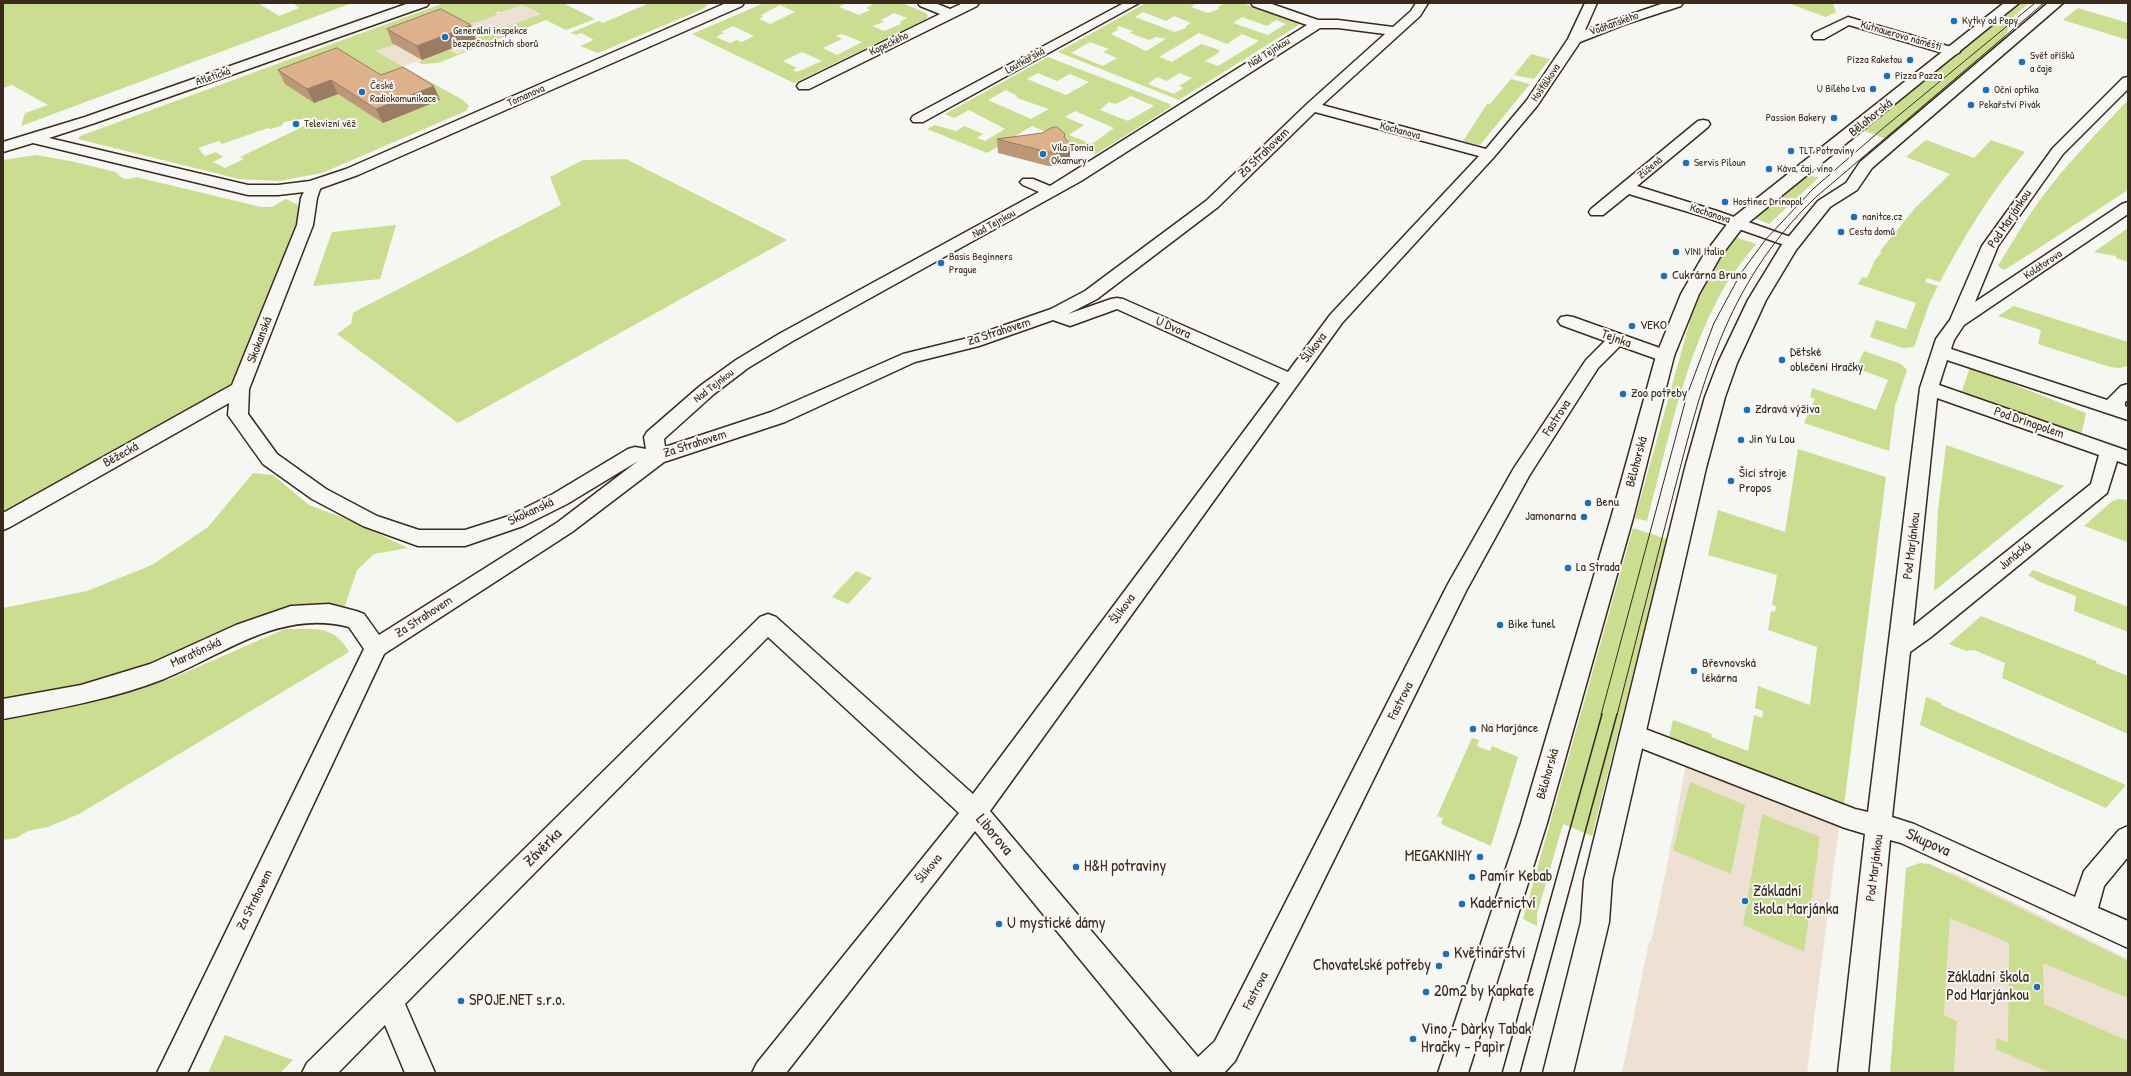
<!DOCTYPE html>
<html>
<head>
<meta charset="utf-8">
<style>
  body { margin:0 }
  #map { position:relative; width:2131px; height:1076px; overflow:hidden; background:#f6f6f2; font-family:"Patrick Hand",sans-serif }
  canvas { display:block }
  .frame { position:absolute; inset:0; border:4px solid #3b2a1e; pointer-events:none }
</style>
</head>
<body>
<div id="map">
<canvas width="2131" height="1076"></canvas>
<div class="frame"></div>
</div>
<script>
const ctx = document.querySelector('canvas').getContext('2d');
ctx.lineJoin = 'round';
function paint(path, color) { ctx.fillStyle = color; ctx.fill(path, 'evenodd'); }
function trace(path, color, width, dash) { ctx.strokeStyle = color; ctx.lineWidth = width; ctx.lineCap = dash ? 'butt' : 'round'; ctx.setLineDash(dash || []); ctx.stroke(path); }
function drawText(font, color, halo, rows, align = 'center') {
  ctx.font = font + ' "Patrick Hand",sans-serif'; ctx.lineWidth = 4; ctx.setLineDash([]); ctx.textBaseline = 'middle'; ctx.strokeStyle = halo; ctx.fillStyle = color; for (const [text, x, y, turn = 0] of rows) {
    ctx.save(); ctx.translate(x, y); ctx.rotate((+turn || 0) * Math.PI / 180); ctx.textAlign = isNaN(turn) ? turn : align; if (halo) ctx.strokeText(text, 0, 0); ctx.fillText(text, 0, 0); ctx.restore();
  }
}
paint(new Path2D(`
  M 522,5 L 542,15 L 463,44 L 471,49 L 457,54 L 451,50 L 446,51 L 402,67 L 374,51 L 394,43 L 473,23 L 471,22 Z
  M 1686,764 L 1836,823 L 1839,828 L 1807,1073 L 1622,1073 L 1649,942 L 1651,942 L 1668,861 Z
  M 1950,871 L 2128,959 L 2128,1073 L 1954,1073 L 1957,1021 L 1944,1015 L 1950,918 Z`), '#eee1d3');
paint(new Path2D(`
  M 3,3 L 258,3 L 279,16 L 299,8 L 293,3 L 352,3 L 21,126 L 25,113 L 48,105 L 12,85 L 3,88 Z
  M 444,3 L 563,3 L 595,19 L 566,30 L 546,20 L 438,63 L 422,64 L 418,62 L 446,51 L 450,50 L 457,54 L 470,49 L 462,44 L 541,14 L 522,5 L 502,12 L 496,12 L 498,14 L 478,22 L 472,22 L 474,23 C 442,36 407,39 375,51 L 463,100 L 469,106 L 466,111 L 322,173 L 279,181 L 239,179 L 78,139 L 80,136 ZM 300,119 L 307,121 L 304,126 L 240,157 L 244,159 L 225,168 L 213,162 L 223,157 L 216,152 L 205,156 L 198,148 L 219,141 L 222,144 L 268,128 L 270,129 L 281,126 L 284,122 Z
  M 645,3 L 705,3 L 708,5 L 703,9 L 598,53 L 580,46 L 594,40 L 581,33 L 576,35 L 570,33 L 599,21 L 603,23 L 647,4 Z
  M 764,3 L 846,3 L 839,7 L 859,15 L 870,10 L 866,8 L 872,5 L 869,3 L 902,3 L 926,13 L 928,16 L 926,19 L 794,83 L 692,34 ZM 780,5 L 795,12 L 770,24 L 759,19 L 763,17 L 761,15 ZM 894,13 L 907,18 L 900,22 L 901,24 L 884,31 L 872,26 L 884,22 L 881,20 ZM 733,26 L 754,36 L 742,42 L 737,40 L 730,43 L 716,37 L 724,33 L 721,32 ZM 842,34 L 862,42 L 837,55 L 823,48 L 842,39 L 836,36 ZM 802,52 L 822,61 L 797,72 L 793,70 L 797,68 L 783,61 Z
  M 1146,3 L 1196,3 L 1191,7 L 1208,13 L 1219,9 L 1218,7 L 1223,4 L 1222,3 L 1241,3 L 1295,20 L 1299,25 L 1179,100 L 1058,52 ZM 1143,12 L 1166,21 L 1174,16 L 1191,23 L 1186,26 L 1186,28 L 1175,32 L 1135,17 ZM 1242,17 L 1267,26 L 1276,20 L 1286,24 L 1268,35 L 1233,23 ZM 1119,26 L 1133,31 L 1130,33 L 1149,40 L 1156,37 L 1166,39 L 1146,51 L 1111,34 L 1119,29 L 1116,28 ZM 1199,33 L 1227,44 L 1242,34 L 1259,41 L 1218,66 L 1205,61 L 1220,52 L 1218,51 L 1220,50 L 1201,44 L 1172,62 L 1159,57 ZM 1090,42 L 1109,49 L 1103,52 L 1117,58 L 1103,66 L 1071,53 ZM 1179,73 L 1192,78 L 1179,86 L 1183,88 L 1174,94 L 1148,84 L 1157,77 L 1167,81 Z
  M 1787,3 L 1833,3 L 1836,12 L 1826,17 Z
  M 2019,3 L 2029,3 L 2015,15 L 2002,43 L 1889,140 L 1862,130 Z
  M 2078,8 L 2128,23 L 2128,40 L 2063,20 Z
  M 1531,54 L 1550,59 L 1534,79 L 1514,75 Z
  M 1048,57 L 1170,104 L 1171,107 L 1096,154 L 1032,126 L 987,153 L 927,129 L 935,125 L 956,131 L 964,126 L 983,134 L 977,138 L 985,141 L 1005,129 L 969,110 L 954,118 L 945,114 ZM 1038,73 L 1057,81 L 1070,74 L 1089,82 L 1066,95 L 1027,79 ZM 1006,90 L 1016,95 L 1017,98 L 1049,109 L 1031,119 L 988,100 ZM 1131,96 L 1154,106 L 1128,121 L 1100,110 L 1109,102 L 1116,104 ZM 1075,111 L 1114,128 L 1092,144 L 1069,135 L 1084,125 L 1065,117 Z
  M 1511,79 L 1530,84 L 1480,145 L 1463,141 L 1487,104 L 1490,104 Z
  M 2128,100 L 2128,190 L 2022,259 L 2004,270 L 1998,266 C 2013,241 2028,215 2046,192 C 2071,159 2100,130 2128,100 Z
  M 1926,140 L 1974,158 L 1991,140 L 2025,152 C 1991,192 1964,236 1940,282 L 1927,278 L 1925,282 L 1938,286 L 1930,302 L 1914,347 L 1903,348 L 1870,337 L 1876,320 L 1906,329 L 1916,303 L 1858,284 L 1862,277 L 1867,278 L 1875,260 L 1882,252 L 1880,251 L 1915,208 L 1950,174 L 1906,157 Z
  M 36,155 L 70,161 L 116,172 C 122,180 127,180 136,177 L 261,207 L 272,207 L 286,199 L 298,205 L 300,213 L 239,378 L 205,401 L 3,513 L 3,160 Z
  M 626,159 L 787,240 L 458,423 L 337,334 L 351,324 L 353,313 L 358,310 L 561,205 L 550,177 L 583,160 Z
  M 1807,174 L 1818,178 L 1769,224 L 1755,218 Z
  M 396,225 L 380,279 L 313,286 L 332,232 Z
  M 2128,228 L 2128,262 L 2116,258 L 2116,256 L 2094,252 Z
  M 1735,237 L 1756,244 C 1745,258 1734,271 1725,286 C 1684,357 1668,442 1647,521 L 1635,518 L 1695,303 L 1705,283 Z
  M 2014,306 L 2128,342 L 2128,366 L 2120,368 L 2110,367 L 2038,344 L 2041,330 L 1998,316 Z
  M 1864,351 L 1901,364 L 1907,370 L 1895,406 L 1889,451 L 1804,423 L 1815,399 L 1810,397 L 1812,388 L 1876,410 L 1888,380 L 1856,368 Z
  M 1970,367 L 2086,413 L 2081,436 L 1961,394 Z
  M 1946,445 L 2064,486 L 1934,591 L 1938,511 Z
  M 1798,449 L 1886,477 L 1844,805 L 1669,738 L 1673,720 L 1712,734 L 1711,737 L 1748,751 L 1754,715 L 1762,718 L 1763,711 L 1755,708 L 1758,686 L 1810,705 L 1817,647 L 1768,630 L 1771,611 L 1775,612 L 1776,606 L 1772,605 L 1777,575 L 1708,555 L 1718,510 L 1785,532 Z
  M 253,473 L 273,475 L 309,505 L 352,521 L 408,548 L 374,554 L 357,570 L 345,606 L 302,605 L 264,615 L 162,661 L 60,696 L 3,705 L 3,608 L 87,591 L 152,565 L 208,527 Z
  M 2118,499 L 2128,500 L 2127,542 L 2084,526 L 2111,502 Z
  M 1633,528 L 1667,539 L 1592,836 L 1563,824 L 1537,914 L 1537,926 L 1523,919 Z
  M 2033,570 L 2128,607 L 2128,632 L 2074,611 L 2076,596 L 2040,582 L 2028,575 Z
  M 856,571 L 872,578 L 848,604 L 832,597 Z
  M 1981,616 L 2096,661 L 2096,663 L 2128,676 L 2128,734 L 2002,678 L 2005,663 L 1974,650 L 1966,651 L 1949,644 Z
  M 285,629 C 313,629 334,624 349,652 L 79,814 L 48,827 L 28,831 L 16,838 L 3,840 L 3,717 L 168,680 Z
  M 1926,697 L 1941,703 L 1941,705 L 2126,785 L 2106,808 L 1920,725 Z
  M 1472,738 L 1479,740 L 1477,746 L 1490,751 L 1492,746 L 1518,757 L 1491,846 L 1441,824 L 1443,818 L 1437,816 Z
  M 1690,782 L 1745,805 L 1731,874 L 1673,850 Z
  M 1762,814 L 1820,837 L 1804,952 L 1743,925 Z
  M 1920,863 L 1930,864 L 1953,875 L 2128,961 L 2128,998 L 2043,963 L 2044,1004 L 2128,1041 L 2128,1073 L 2050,1073 L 1996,1049 L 1996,1038 L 2008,1043 L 2009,943 L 1950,918 L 1944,1015 L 1957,1021 L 1954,1073 L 1890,1073 L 1906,868 Z
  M 225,1035 L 293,1060 L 280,1073 L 208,1073 Z`), '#cbdd91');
const street = new Path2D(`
  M 918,3 L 935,3 L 950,9 L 963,3 L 979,3 L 977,6 L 809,89 L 799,89 L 797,86 L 799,83 L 940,14 L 920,6 Z
  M 1124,3 L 1139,3 L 923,122 L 913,122 L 911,119 L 913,116 Z
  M 1251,3 L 1269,3 L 1318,20 L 1338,20 L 1393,27 L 1411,11 L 1416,3 L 1428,3 L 1420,16 L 1322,105 L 1486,149 L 1527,100 L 1568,39 L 1585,3 L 1597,3 L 1585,30 L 1664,3 L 1683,3 L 1681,6 L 1623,25 L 1580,42 L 1537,106 L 1494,157 L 1342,323 L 990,811 L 1198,1057 L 1215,1041 L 1448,584 L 1514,468 L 1586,360 L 1605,341 L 1561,325 L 1558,321 L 1561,317 L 1567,316 L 1573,317 L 1671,352 L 1674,356 L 1671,360 L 1665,362 L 1620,346 L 1598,368 L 1529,476 L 1466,591 L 1235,1061 L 1224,1073 L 1173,1073 L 975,831 L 786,1073 L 752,1073 L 757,1063 L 959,813 L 768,637 L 405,1004 L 435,1073 L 405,1073 L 385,1025 L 338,1073 L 302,1073 L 307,1063 L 760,617 L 768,614 L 776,617 L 973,794 L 1280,383 L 1117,309 L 1070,326 L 1053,320 L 979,346 L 915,362 L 785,422 L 664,462 L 572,532 L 384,654 L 187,1073 L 157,1073 L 364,649 L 349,627 C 280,609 225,654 164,679 C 113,699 57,709 3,719 L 3,699 L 81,685 L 150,664 L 236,625 L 291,606 L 329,604 L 356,611 L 364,614 L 379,635 L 558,522 L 638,461 L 567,504 L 523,526 L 465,546 L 418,546 L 363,526 L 312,499 L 263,464 L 228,415 L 229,403 L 10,527 L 3,530 L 3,513 L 232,385 L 297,225 L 301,198 L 308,183 L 318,183 L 321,186 L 317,198 L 313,225 L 249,389 L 248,414 L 277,454 L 326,489 L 377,516 L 419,530 L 465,530 L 509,516 L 553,494 L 628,449 L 635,447 L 646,449 L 644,437 L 647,432 L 700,386 L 736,360 L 779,334 L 1039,192 L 1023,185 L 1020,182 L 1023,179 L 1033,179 L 1050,186 L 1307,25 L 1253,6 ZM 1320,28 L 1338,28 L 1385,34 L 1307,104 L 1206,201 L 1085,291 L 1051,309 L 968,338 L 903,354 L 771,412 L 665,447 L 664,439 L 714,394 L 748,368 L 791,342 L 1081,181 ZM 1315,112 L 1479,156 L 1330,315 L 1288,372 L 1123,299 L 1117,298 L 1111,299 L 1068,314 L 1097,299 L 1218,207 Z
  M 1848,17 L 1958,49 L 1960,52 L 1953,56 L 1849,25 L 1824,39 L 1814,39 L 1812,36 L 1814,33 Z
  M 2128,77 L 2128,89 L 2063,154 L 1998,246 L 1975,302 L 2122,204 L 2128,202 L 2128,214 L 1964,325 L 1954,340 L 1951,349 L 2107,400 L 2121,386 L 2128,384 L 2128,400 L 2125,402 L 2125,406 L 2128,407 L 2128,420 L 1947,360 L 1939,385 L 2128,451 L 2128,465 L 2117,461 L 2107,493 L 1931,637 L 1910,652 L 1892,817 L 1914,824 L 2075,897 L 2084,871 L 2119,830 L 2128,826 L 2128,857 L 2104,886 L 2098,908 L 2128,921 L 2128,948 L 1901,843 L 1890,840 L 1868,1073 L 1838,1073 L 1865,834 L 1845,828 L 1623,741 L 1620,734 L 1623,727 L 1632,724 L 1855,809 L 1868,812 L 1920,388 L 1936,339 L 1950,320 L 1982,246 L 2053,148 L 2123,78 ZM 1937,398 L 2099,455 L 2091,484 L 1913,626 Z
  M 1703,120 L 1708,121 L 1710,124 L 1708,127 L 1637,186 L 1717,211 L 1799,240 L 1801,243 L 1799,246 L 1787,246 L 1705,217 L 1629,194 L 1603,215 L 1591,215 L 1589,212 L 1591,209 L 1698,121 Z`);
const secondary = new Path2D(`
  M 409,3 L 429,3 L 427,6 L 95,123 L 49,138 L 248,185 L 278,185 L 310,181 L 346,169 L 726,3 L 744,3 L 742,6 L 358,175 L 313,191 L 278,195 L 248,195 L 33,143 L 3,152 L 3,142 L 85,117 Z
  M 2004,3 L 2019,3 L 1743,227 L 1720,257 L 1699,294 L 1674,356 L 1633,518 L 1547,823 L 1468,1073 L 1438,1073 L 1521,823 L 1611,518 L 1656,356 L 1681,294 L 1703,256 L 1731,219 Z
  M 2048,3 L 2063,3 L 1872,168 L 1857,190 L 1830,207 L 1796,250 L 1766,300 L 1737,363 L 1725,397 L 1706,468 L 1612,880 L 1609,922 L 1573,1073 L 1543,1073 L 1581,922 L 1584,880 L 1685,468 L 1705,397 L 1718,363 L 1748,300 L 1781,246 L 1818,201 L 1846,183 L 1860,162 Z`);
trace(street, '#3b2a1e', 3);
trace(secondary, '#3b2a1e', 3);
paint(street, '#f6f6f2');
paint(secondary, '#f6f6f2');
trace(new Path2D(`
  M 1601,715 L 1687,395 L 1714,323 L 1741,273 L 1766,239 L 1813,189 L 1881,130 L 2035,3
  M 1617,715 C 1635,646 1652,576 1670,507 C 1701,388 1723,286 1816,197 L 2044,3`), '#3b2a1e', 1);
trace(new Path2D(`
  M 1502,1073 L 1602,714
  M 1520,1073 L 1617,714`), '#3b2a1e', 1.5);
paint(new Path2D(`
  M 387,29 L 476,39 L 422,60 L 392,43 Z
  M 278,70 L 381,75 L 440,100 L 383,123 L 338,94 L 314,103 L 285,84 Z
  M 1042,133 L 1065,138 L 1070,158 L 1056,166 L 1048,166 L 998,153 L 997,139 Z`), '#bd9878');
paint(new Path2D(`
  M 471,25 L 476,39 L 422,60 L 417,46 Z
  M 331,80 L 338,94 L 314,103 L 307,89 Z
  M 434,86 L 440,100 L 383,123 L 376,109 Z
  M 1065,134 L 1065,147 L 1070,144 L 1070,158 L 1056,166 L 1056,152 L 1064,137 Z`), '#9a7c62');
const building = new Path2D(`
  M 441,9 L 471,25 L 417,46 L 387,29 Z
  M 337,48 L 381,75 L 403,67 L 434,86 L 376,109 L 331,80 L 307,89 L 278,70 Z
  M 1057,127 L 1065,134 L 1064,137 L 1070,144 L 1056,152 L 1048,152 L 997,139 L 1042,133 L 1051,128 Z`);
paint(building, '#dcb18c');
trace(building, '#9a7c62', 1);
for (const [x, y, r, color] of [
  [1954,21,4,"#1f6fb2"],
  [445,37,4,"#1f6fb2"],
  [1910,60,4,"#1f6fb2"],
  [2022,62,4,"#1f6fb2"],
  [1887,76,4,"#1f6fb2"],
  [1873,89,4,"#1f6fb2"],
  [1986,90,4,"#1f6fb2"],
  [362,92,4,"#1f6fb2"],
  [1971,105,4,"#1f6fb2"],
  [1834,118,4,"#1f6fb2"],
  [296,124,4,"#1f6fb2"],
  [1791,151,4,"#1f6fb2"],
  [1043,154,4,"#1f6fb2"],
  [1686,163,4,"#1f6fb2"],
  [1769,169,4,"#1f6fb2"],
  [1725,202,4,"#1f6fb2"],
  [1854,217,4,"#1f6fb2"],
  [1841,232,4,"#1f6fb2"],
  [1676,252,4,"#1f6fb2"],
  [941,263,4,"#1f6fb2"],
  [1664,276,4,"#1f6fb2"],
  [1632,326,4,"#1f6fb2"],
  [1782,360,4,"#1f6fb2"],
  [1623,394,4,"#1f6fb2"],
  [1747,410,4,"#1f6fb2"],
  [1741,440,4,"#1f6fb2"],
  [1731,481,4,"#1f6fb2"],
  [1588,503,4,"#1f6fb2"],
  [1584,517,4,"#1f6fb2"],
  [1568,568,4,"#1f6fb2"],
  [1500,625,4,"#1f6fb2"],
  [1694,671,4,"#1f6fb2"],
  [1473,729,4,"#1f6fb2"],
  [1480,857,4,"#1f6fb2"],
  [1076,867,4,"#1f6fb2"],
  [1472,877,4,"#1f6fb2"],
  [1745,901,4,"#1f6fb2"],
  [1462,904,4,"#1f6fb2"],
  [999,924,4,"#1f6fb2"],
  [1446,954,4,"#1f6fb2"],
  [1439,966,4,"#1f6fb2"],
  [2037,987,4,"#1f6fb2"],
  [1426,992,4,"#1f6fb2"],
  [461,1001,4,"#1f6fb2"],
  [1413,1039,4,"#1f6fb2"]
]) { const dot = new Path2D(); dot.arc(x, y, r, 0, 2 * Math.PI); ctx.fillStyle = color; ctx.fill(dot); trace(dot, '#f6f6f2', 1.5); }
drawText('11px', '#3b2a1e', '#f6f6f2', [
  ["Kytky od Pepy",1962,21],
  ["Generální inspekce",453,31],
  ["bezpečnostních sborů",453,44],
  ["Svět oříšků",2030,56],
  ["a čaje",2030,69],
  ["Pizza Raketou",1902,60,"right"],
  ["Pizza Pazza",1895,76],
  ["České",370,86],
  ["Radiokomunikace",370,99],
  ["U Bílého Lva",1865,89,"right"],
  ["Oční optika",1994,90],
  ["Pekařství Pivák",1979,105],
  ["Passion Bakery",1826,118,"right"],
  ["Televizní věž",304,124],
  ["Vila Tomia",1051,148],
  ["Okamury",1051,161],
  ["TLT Potraviny",1799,151],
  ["Servis Piloun",1694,163],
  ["Káva, čaj, víno",1777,169],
  ["Hostinec Drinopol",1733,202],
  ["nanitce.cz",1862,217],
  ["Cesta domů",1849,232],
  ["VINI Italia",1684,252],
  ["Basis Beginners",949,257],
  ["Prague",949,270]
], 'left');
drawText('11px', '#3b2a1e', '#f6f6f2', [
  ["Vodňanského",1614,24,-20],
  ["Kutnauerovo náměstí",1901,36,16],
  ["Kopeckého",889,44,-26],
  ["Nad Tejnkou",1269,53,-32],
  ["Loutkářská",1025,61,-29],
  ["Atletická",213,77,-19],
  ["Hošťálkova",1546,83,-56],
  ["Tomanova",526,96,-24],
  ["Kochanova",1400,131,15],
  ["Zúžená",1650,168,-40],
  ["Kochanova",1710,214,18],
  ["Nad Tejnkou",994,224,-29],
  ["Kolátorova",2043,265,-34],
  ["Nad Tejnkou",714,386,-38]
]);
drawText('13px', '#3b2a1e', '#f6f6f2', [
  ["Bělohorská",1871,118,-39],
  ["Za Strahovem",1264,153,-44],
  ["Pod Marjánkou",2010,219,-56],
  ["U Dvora",1173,328,24],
  ["Za Strahovem",999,332,-18],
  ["Tejnka",1616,339,20],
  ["Skokanská",260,340,-69],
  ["Šlikova",1314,348,-53],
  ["Fastrova",1557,418,-57],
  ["Pod Drinopolem",2029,423,19],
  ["Za Strahovem",695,444,-18],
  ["Běžecká",121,455,-29],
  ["Bělohorská",1637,462,-75],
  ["Skokanská",531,512,-25],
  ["Pod Marjánkou",1912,546,-83],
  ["Junácká",2015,556,-39],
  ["Šlikova",1123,609,-54],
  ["Za Strahovem",424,617,-33],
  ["Maratónská",196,653,-25],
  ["Fastrova",1401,701,-63],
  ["Bělohorská",1548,774,-74],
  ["Pod Marjánkou",1875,868,-83],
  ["Šlikova",929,869,-51],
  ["Za Strahovem",255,900,-64],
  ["Fastrova",1256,991,-63]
]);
drawText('13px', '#3b2a1e', '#f6f6f2', [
  ["Cukrárna Bruno",1672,276],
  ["VEKO",1640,326],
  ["Dětské",1790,353],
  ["oblečení Hračky",1790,368],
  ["Zoo potřeby",1631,394],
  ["Zdravá výživa",1755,410],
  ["Jin Yu Lou",1749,440],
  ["Šicí stroje",1739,474],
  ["Propos",1739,489],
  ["Benu",1596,503],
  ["Jamonarna",1576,517,"right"],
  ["La Strada",1576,568],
  ["Bike tunel",1508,625],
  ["Břevnovská",1702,664],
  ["lékárna",1702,679],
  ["Na Marjánce",1481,729]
], 'left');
drawText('16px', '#3b2a1e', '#f6f6f2', [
  ["Liborova",994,835,50],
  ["Skupova",1928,843,24],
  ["Závěrka",543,848,-45]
]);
drawText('16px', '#3b2a1e', '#f6f6f2', [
  ["MEGAKNIHY",1472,857,"right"],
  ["H&H potraviny",1084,867],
  ["Pamír Kebab",1480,877],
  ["Základní",1753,892],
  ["škola Marjánka",1753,910],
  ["Kadeřnictví",1470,904],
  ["U mystické dámy",1007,924],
  ["Květinářství",1454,954],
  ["Chovatelské potřeby",1431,966,"right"],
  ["Základní škola",2029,978,"right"],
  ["Pod Marjánkou",2029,996,"right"],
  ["20m2 by Kapkafe",1434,992],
  ["SPOJE.NET s.r.o.",469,1001],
  ["Vino - Dàrky Tabak",1421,1030],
  ["Hračky - Papìr",1421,1048]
], 'left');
</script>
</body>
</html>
